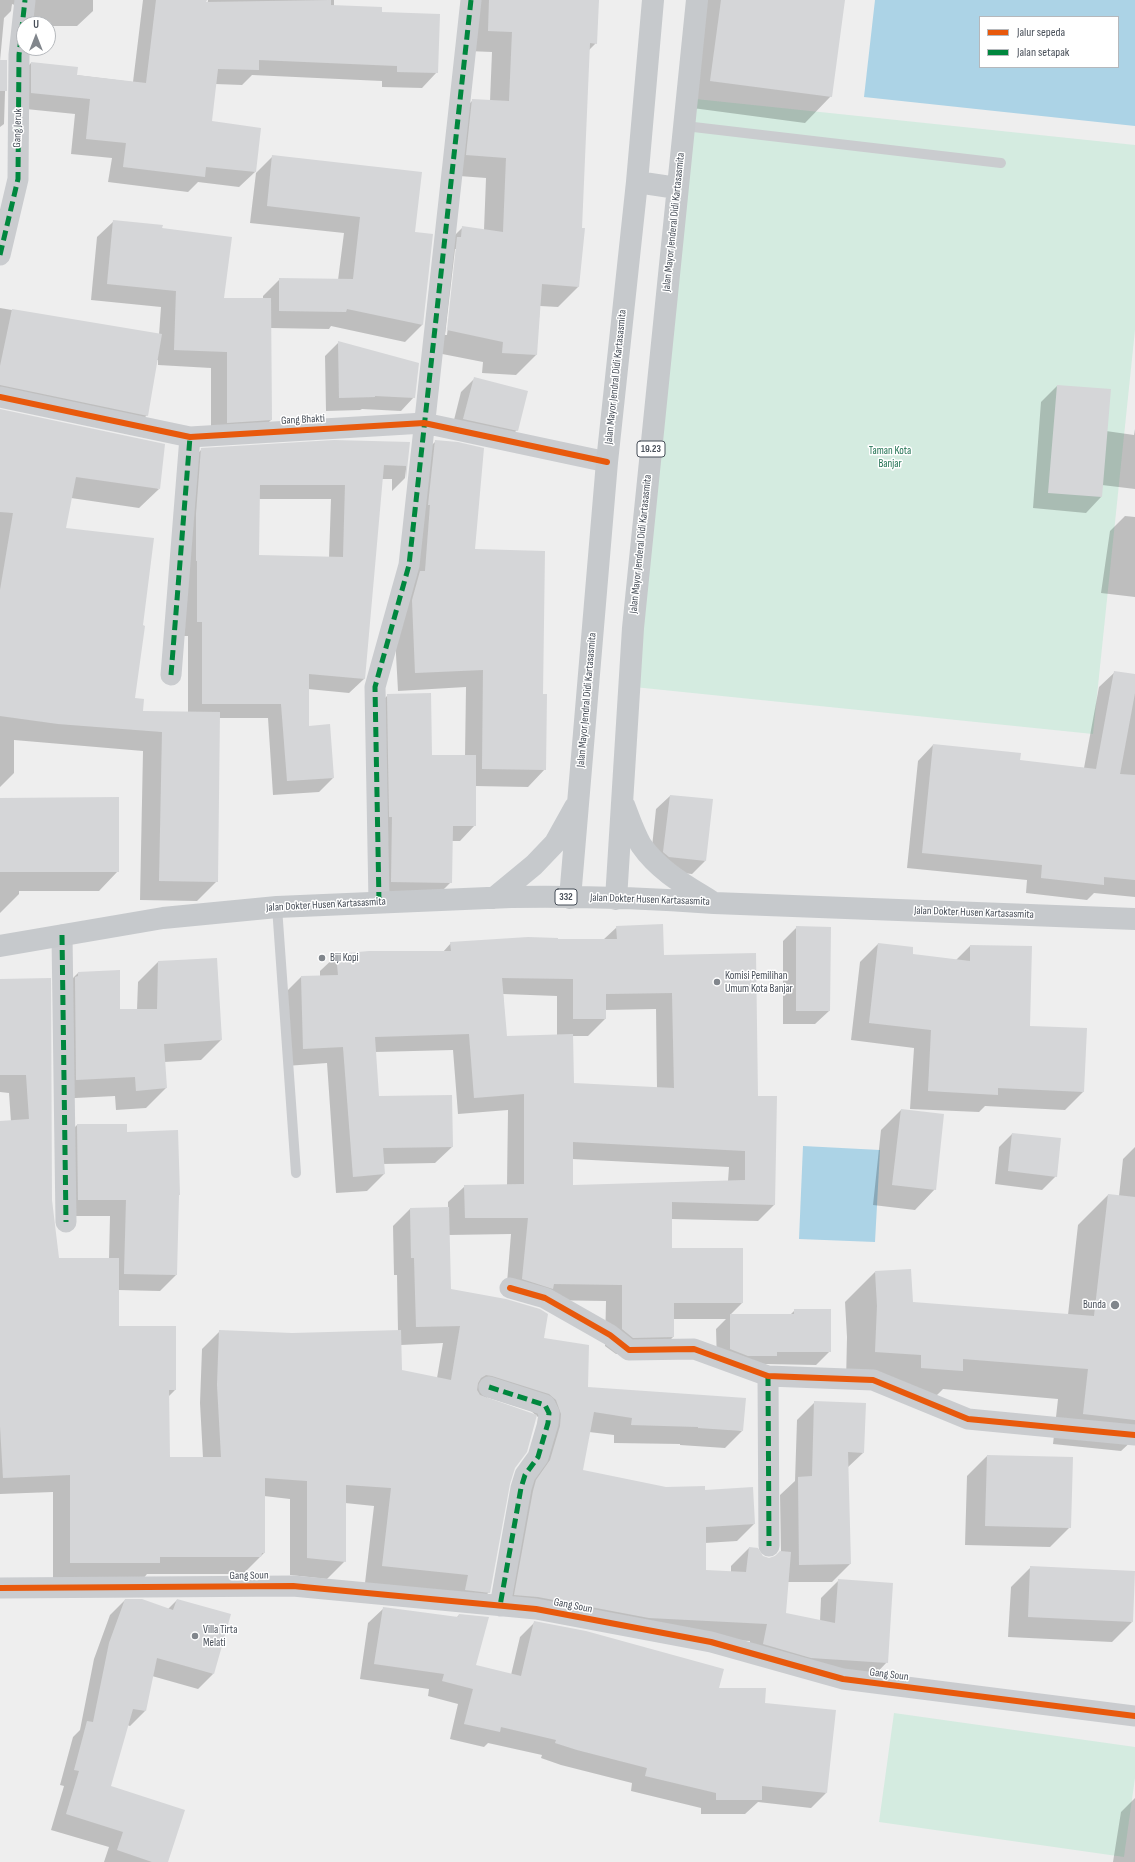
<!DOCTYPE html>
<html>
<head>
<meta charset="utf-8">
<style>
  body { margin:0 }
  #map { position:relative; width:1135px; height:1862px; overflow:hidden; background:#eee; font-family:"Sofia Sans Condensed",sans-serif }
  canvas { display:block }
  .legend { position:absolute; left:979px; top:16px; width:140px; height:52px; box-sizing:border-box; background:#fff; border:1px solid #b5b8bc; margin:0; padding:5px 7px; list-style:none; font-size:12px; color:#474e58 }
  .legend li { display:flex; align-items:center; gap:8px; height:20px }
  .legend b { width:20px; border:1px solid #b5b8bc }
  .north { position:absolute; left:16px; top:16px; width:40px; height:40px; box-sizing:border-box; background:#fff; border:1px solid #b5b8bc; border-radius:50%; rotate:0deg; font-size:11px; font-weight:700; line-height:16px; text-align:center; color:#474e58 }
  .north::after { content:''; display:block; margin:auto; width:14px; height:18px; background:#81868c; clip-path:polygon(50% 0,100% 100%,50% 72%,0 100%) }
</style>
</head>
<body>
<div id="map">
<canvas width="1135" height="1862"></canvas>
<ul class="legend">
<li><b style="height:5px;background:#e8590c"></b>Jalur sepeda</li>
<li><b style="height:5px;background:#00873e"></b>Jalan setapak</li>
</ul>
<div class="north">U</div>
</div>
<script>
const ctx = document.querySelector('canvas').getContext('2d');
ctx.lineJoin = 'round';
function paint(path, color) { ctx.fillStyle = color; ctx.fill(path, 'evenodd'); }
function trace(path, color, width, dash) { ctx.strokeStyle = color; ctx.lineWidth = width; ctx.lineCap = dash ? 'butt' : 'round'; ctx.setLineDash(dash || []); ctx.stroke(path); }
function drawText(font, color, halo, rows, align = 'center') {
  ctx.font = font + ' "Sofia Sans Condensed",sans-serif'; ctx.lineWidth = 3; ctx.setLineDash([]); ctx.textBaseline = 'middle'; ctx.strokeStyle = halo; ctx.fillStyle = color; for (const [text, x, y, turn = 0] of rows) {
    ctx.save(); ctx.translate(x, y); ctx.rotate((+turn || 0) * Math.PI / 180); ctx.textAlign = isNaN(turn) ? turn : align; if (halo) ctx.strokeText(text, 0, 0); ctx.fillText(text, 0, 0); ctx.restore();
  }
}
paint(new Path2D(`
  M 696,99 L 1135,145 L 1135,330 L 1093,734 L 634,687 Z
  M 894,1713 L 1135,1747 L 1135,1778 L 1124,1857 L 879,1822 Z`), '#d4ebe0');
paint(new Path2D(`
  M 875,0 L 1135,0 L 1135,126 L 864,97 ZM 980,17 L 1118,17 L 1118,67 L 980,67 Z
  M 803,1146 L 880,1150 L 875,1242 L 799,1239 Z`), '#acd3e6');
paint(new Path2D(`
  M 0,0 L 93,0 L 93,11 L 77,26 L 48,26 L 48,24 L 24,24 L 17,6 L 12,4 L 11,11 L 4,18 L 0,61 L 6,61 L 4,124 L 0,127 Z
  M 143,0 L 189,0 L 201,68 L 208,0 L 334,0 L 334,6 L 381,13 L 437,72 L 422,88 L 382,87 L 382,81 L 252,75 L 242,85 L 215,84 L 211,122 L 255,172 L 239,187 L 198,182 L 188,192 L 108,182 L 112,158 L 71,154 L 75,114 L 16,108 L 16,79 L 31,63 L 76,75 L 133,82 Z
  M 470,0 L 598,0 L 596,43 L 589,50 L 578,287 L 558,307 L 540,306 L 536,355 L 516,375 L 482,373 L 483,362 L 427,351 L 442,248 L 463,227 L 484,230 L 486,178 L 446,175 L 452,121 L 473,100 L 490,101 L 492,52 L 468,51 ZM 455,249 L 457,249 L 447,335 L 445,335 Z
  M 699,0 L 844,0 L 831,96 L 805,123 L 685,107 Z
  M 273,156 L 414,233 L 422,325 L 405,342 L 331,326 L 329,329 L 271,328 L 271,420 L 255,436 L 211,438 L 211,368 L 158,365 L 158,360 L 157,360 L 147,415 L 130,433 L 0,405 L 0,308 L 159,335 L 161,307 L 91,300 L 97,237 L 114,221 L 161,229 L 223,299 L 263,299 L 263,296 L 280,279 L 338,280 L 344,233 L 250,223 L 256,173 Z
  M 339,342 L 414,397 L 401,411 L 362,409 L 360,410 L 326,411 L 325,356 Z
  M 475,378 L 517,430 L 503,444 L 451,432 L 461,392 Z
  M 1057,386 L 1106,431 L 1134,435 L 1135,429 L 1135,489 L 1102,485 L 1101,497 L 1086,513 L 1033,508 L 1041,402 Z
  M 0,410 L 159,489 L 139,508 L 71,498 L 65,529 L 134,699 L 142,712 L 188,712 L 188,636 L 183,636 L 187,464 L 202,449 L 409,443 L 405,478 L 392,491 L 392,479 L 382,479 L 364,679 L 349,693 L 308,689 L 308,727 L 333,778 L 319,792 L 273,795 L 268,718 L 219,718 L 217,881 L 197,901 L 140,900 L 143,751 L 14,740 L 14,773 L 0,787 ZM 258,499 L 331,499 L 329,558 L 258,556 Z
  M 435,442 L 474,550 L 542,695 L 545,769 L 528,787 L 475,786 L 475,825 L 460,841 L 452,841 L 451,882 L 435,898 L 375,897 L 372,711 L 388,695 L 431,756 L 465,756 L 466,687 L 398,691 L 394,618 L 417,459 Z
  M 1125,516 L 1135,517 L 1135,597 L 1101,593 L 1110,531 Z
  M 1115,672 L 1135,675 L 1135,897 L 1094,893 L 1087,900 L 1026,893 L 1027,880 L 907,868 L 918,761 L 933,745 L 1019,761 L 1084,768 L 1099,687 Z
  M 670,796 L 705,861 L 692,874 L 655,870 L 650,866 L 656,809 Z
  M 0,830 L 118,871 L 99,891 L 19,891 L 19,894 L 0,913 Z
  M 617,927 L 663,956 L 757,1097 L 774,1205 L 758,1221 L 671,1219 L 671,1249 L 742,1303 L 730,1315 L 790,1315 L 795,1310 L 830,1351 L 816,1365 L 717,1363 L 716,1329 L 726,1319 L 673,1319 L 673,1337 L 657,1354 L 616,1354 L 605,1346 L 606,1301 L 540,1300 L 506,1295 L 511,1234 L 449,1235 L 450,1290 L 543,1339 L 587,1388 L 742,1431 L 725,1448 L 680,1445 L 680,1444 L 614,1443 L 614,1435 L 589,1432 L 582,1471 L 666,1488 L 704,1491 L 754,1524 L 737,1541 L 705,1543 L 705,1571 L 731,1572 L 731,1566 L 749,1548 L 762,1557 L 769,1559 L 774,1557 L 781,1552 L 780,1495 L 795,1481 L 797,1420 L 815,1402 L 863,1453 L 847,1468 L 850,1564 L 832,1582 L 787,1582 L 785,1614 L 820,1621 L 821,1598 L 839,1580 L 887,1662 L 870,1680 L 746,1662 L 750,1641 L 630,1635 L 497,1612 L 532,1479 L 538,1417 L 531,1411 L 487,1397 L 514,1468 L 509,1484 L 489,1592 L 472,1610 L 365,1583 L 374,1506 L 345,1503 L 345,1561 L 327,1579 L 290,1575 L 290,1499 L 264,1496 L 264,1553 L 243,1574 L 147,1574 L 142,1580 L 53,1580 L 53,1492 L 0,1494 L 0,1122 L 11,1122 L 9,1093 L 0,1092 L 0,980 L 50,979 L 51,1200 L 58,1259 L 109,1259 L 110,1216 L 62,1216 L 61,1141 L 77,1125 L 126,1133 L 179,1195 L 178,1197 L 176,1275 L 160,1291 L 118,1290 L 118,1327 L 175,1390 L 168,1397 L 169,1458 L 203,1458 L 200,1403 L 202,1349 L 220,1331 L 292,1334 L 398,1331 L 397,1275 L 394,1275 L 393,1226 L 410,1209 L 448,1208 L 448,1202 L 465,1186 L 507,1185 L 508,1110 L 458,1114 L 453,1050 L 375,1052 L 378,1097 L 452,1147 L 435,1163 L 383,1164 L 384,1174 L 367,1191 L 336,1193 L 327,1063 L 286,1066 L 284,994 L 301,977 L 320,976 L 320,971 L 337,955 L 443,952 L 451,943 L 603,940 ZM 503,994 L 557,996 L 557,1036 L 506,1037 ZM 656,1009 L 657,1088 L 573,1084 L 572,1036 L 588,1036 L 605,1019 L 605,1010 ZM 572,1159 L 729,1167 L 728,1181 L 572,1186 ZM 443,1343 L 437,1378 L 401,1371 L 401,1345 Z
  M 797,927 L 829,1011 L 815,1024 L 783,1024 L 783,941 Z
  M 878,944 L 912,955 L 956,960 L 970,946 L 1029,1027 L 1083,1092 L 1065,1110 L 985,1106 L 979,1112 L 910,1109 L 914,1048 L 851,1040 L 860,962 Z
  M 216,959 L 221,1040 L 201,1060 L 164,1062 L 166,1088 L 146,1108 L 116,1110 L 115,1096 L 56,1099 L 58,993 L 78,973 L 119,1010 L 137,1010 L 138,982 L 158,962 Z
  M 901,1110 L 935,1189 L 915,1210 L 873,1205 L 881,1130 Z
  M 1012,1134 L 1056,1176 L 1042,1190 L 995,1184 L 999,1147 Z
  M 1135,1147 L 1135,1438 L 1121,1451 L 1053,1444 L 1058,1399 L 943,1389 L 932,1400 L 892,1384 L 846,1382 L 847,1337 L 845,1302 L 875,1272 L 912,1303 L 1068,1315 L 1078,1225 L 1108,1195 L 1119,1196 L 1123,1159 Z
  M 987,1456 L 1070,1527 L 1050,1547 L 965,1545 L 967,1476 Z
  M 1031,1567 L 1132,1622 L 1112,1642 L 1008,1637 L 1011,1587 Z
  M 125,1600 L 168,1609 L 177,1600 L 213,1674 L 198,1689 L 152,1676 L 145,1711 L 130,1726 L 127,1725 L 110,1787 L 167,1862 L 104,1862 L 109,1847 L 51,1830 L 64,1786 L 60,1785 L 73,1737 L 80,1730 L 94,1659 L 110,1615 Z
  M 384,1608 L 456,1618 L 459,1615 L 475,1666 L 511,1675 L 520,1637 L 535,1622 L 717,1689 L 764,1704 L 826,1793 L 811,1808 L 758,1802 L 745,1814 L 701,1814 L 701,1808 L 631,1791 L 632,1783 L 561,1765 L 541,1758 L 542,1755 L 488,1743 L 484,1747 L 450,1739 L 458,1704 L 428,1696 L 429,1689 L 360,1679 L 368,1623 Z
  M 1135,1798 L 1135,1862 L 1113,1862 L 1121,1812 Z`), '#0003');
paint(new Path2D(`
  M 156,0 L 207,0 L 206,2 L 331,0 L 331,5 L 382,7 L 382,12 L 440,14 L 438,73 L 397,72 L 397,66 L 259,60 L 259,70 L 218,69 L 212,121 L 261,128 L 256,172 L 206,167 L 205,177 L 123,167 L 126,143 L 86,139 L 90,99 L 31,93 L 31,62 L 78,67 L 77,75 L 146,83 Z
  M 489,0 L 599,0 L 597,44 L 590,43 L 582,228 L 585,228 L 579,287 L 542,284 L 537,355 L 502,353 L 503,342 L 447,330 L 457,237 L 461,237 L 462,226 L 503,232 L 506,158 L 466,155 L 472,99 L 509,101 L 512,32 L 488,31 Z
  M 721,0 L 845,0 L 832,97 L 710,81 Z
  M 0,60 L 7,60 L 7,91 L 0,91 Z
  M 272,155 L 422,172 L 415,232 L 433,234 L 423,325 L 347,309 L 346,312 L 279,311 L 279,278 L 353,279 L 360,217 L 267,206 Z
  M 113,220 L 163,225 L 162,228 L 232,237 L 224,298 L 271,298 L 272,420 L 227,423 L 227,352 L 174,350 L 176,291 L 107,284 Z
  M 12,309 L 162,334 L 148,416 L 0,385 L 0,366 Z
  M 338,341 L 419,363 L 415,398 L 375,396 L 375,397 L 339,398 Z
  M 474,377 L 528,391 L 518,431 L 463,419 Z
  M 1057,385 L 1111,389 L 1102,497 L 1048,493 Z
  M 0,409 L 165,444 L 160,489 L 76,477 L 66,528 L 154,538 L 143,625 L 145,626 L 135,698 L 144,699 L 143,711 L 220,712 L 218,882 L 159,881 L 162,732 L 58,724 L 0,716 L 0,590 L 13,513 L 0,512 Z
  M 334,440 L 410,442 L 406,479 L 406,466 L 384,465 L 365,679 L 309,674 L 309,726 L 330,724 L 334,778 L 287,781 L 281,704 L 202,704 L 202,622 L 197,622 L 197,561 L 196,561 L 196,514 L 201,448 ZM 260,485 L 345,485 L 343,557 L 259,555 Z
  M 435,440 L 458,442 L 484,448 L 475,549 L 545,551 L 543,694 L 547,694 L 546,770 L 482,769 L 483,670 L 415,673 L 412,600 L 420,571 L 425,571 L 430,505 L 428,505 Z
  M 1114,671 L 1135,674 L 1135,693 L 1120,774 L 1135,775 L 1135,880 L 1104,877 L 1104,885 L 1041,878 L 1042,865 L 922,853 L 933,744 L 1021,753 L 1020,760 L 1096,769 Z
  M 431,693 L 432,755 L 476,755 L 476,826 L 453,826 L 452,883 L 391,882 L 392,817 L 389,817 L 387,694 Z
  M 670,795 L 713,799 L 706,861 L 669,857 L 663,852 Z
  M 119,797 L 119,872 L 0,872 L 0,798 Z
  M 663,924 L 664,955 L 756,953 L 758,1096 L 777,1096 L 775,1205 L 672,1202 L 672,1248 L 743,1248 L 743,1303 L 674,1303 L 674,1337 L 633,1338 L 622,1329 L 622,1285 L 554,1284 L 553,1289 L 522,1279 L 528,1218 L 465,1218 L 464,1185 L 524,1184 L 524,1094 L 474,1098 L 469,1034 L 375,1037 L 379,1096 L 452,1095 L 453,1147 L 383,1148 L 385,1174 L 353,1177 L 343,1047 L 303,1049 L 301,976 L 338,975 L 336,954 L 369,951 L 451,951 L 450,942 L 528,937 L 558,938 L 558,939 L 617,939 L 616,926 ZM 502,978 L 573,979 L 573,1019 L 606,1019 L 606,994 L 672,993 L 674,1088 L 574,1083 L 573,1034 L 507,1036 ZM 573,1142 L 745,1151 L 745,1180 L 573,1185 Z
  M 796,926 L 831,927 L 830,1011 L 796,1011 Z
  M 878,943 L 913,947 L 913,954 L 970,961 L 970,945 L 1032,946 L 1030,1026 L 1087,1028 L 1084,1092 L 998,1088 L 998,1095 L 928,1091 L 931,1030 L 869,1023 Z
  M 217,958 L 222,1040 L 164,1044 L 167,1088 L 136,1091 L 135,1077 L 76,1080 L 75,977 L 78,976 L 78,972 L 120,970 L 120,1009 L 157,1009 L 158,961 Z
  M 51,978 L 52,1200 L 59,1258 L 119,1258 L 119,1326 L 176,1326 L 176,1390 L 169,1390 L 170,1457 L 221,1457 L 217,1385 L 219,1330 L 292,1333 L 401,1330 L 402,1370 L 451,1380 L 460,1326 L 416,1327 L 414,1258 L 411,1258 L 410,1208 L 449,1207 L 451,1289 L 506,1299 L 540,1309 L 548,1314 L 544,1338 L 589,1345 L 588,1387 L 746,1398 L 743,1431 L 698,1428 L 698,1427 L 631,1425 L 632,1418 L 594,1412 L 583,1470 L 666,1487 L 705,1486 L 705,1490 L 753,1487 L 755,1524 L 706,1527 L 706,1570 L 746,1572 L 749,1547 L 758,1548 L 763,1556 L 769,1558 L 775,1556 L 780,1551 L 791,1552 L 786,1613 L 835,1623 L 838,1579 L 893,1583 L 888,1663 L 811,1658 L 763,1644 L 767,1624 L 649,1618 L 538,1597 L 514,1595 L 533,1491 L 536,1480 L 550,1460 L 560,1426 L 561,1414 L 556,1400 L 549,1394 L 492,1376 L 486,1375 L 481,1378 L 478,1383 L 477,1390 L 480,1395 L 537,1415 L 527,1452 L 515,1468 L 510,1484 L 490,1593 L 465,1590 L 468,1575 L 382,1566 L 391,1488 L 346,1485 L 346,1562 L 307,1558 L 307,1481 L 265,1478 L 265,1553 L 262,1553 L 261,1557 L 160,1557 L 160,1563 L 70,1563 L 70,1475 L 3,1478 L 0,1426 L 0,1121 L 29,1119 L 26,1075 L 0,1075 L 0,979 Z
  M 901,1109 L 944,1114 L 936,1190 L 892,1185 Z
  M 77,1124 L 127,1124 L 127,1132 L 178,1130 L 180,1195 L 179,1195 L 177,1275 L 124,1274 L 126,1200 L 78,1200 Z
  M 1012,1133 L 1061,1138 L 1057,1177 L 1008,1171 Z
  M 1108,1194 L 1135,1197 L 1135,1420 L 1083,1414 L 1088,1369 L 963,1359 L 963,1371 L 921,1368 L 921,1355 L 875,1352 L 877,1306 L 875,1271 L 911,1269 L 913,1302 L 1094,1316 Z
  M 794,1309 L 831,1309 L 831,1352 L 777,1352 L 777,1356 L 748,1356 L 730,1349 L 730,1314 L 794,1314 Z
  M 814,1401 L 866,1403 L 864,1453 L 848,1452 L 851,1564 L 799,1565 L 798,1477 L 812,1476 Z
  M 987,1455 L 1073,1457 L 1071,1528 L 985,1526 Z
  M 1030,1566 L 1135,1571 L 1133,1622 L 1028,1617 Z
  M 125,1599 L 142,1599 L 173,1610 L 177,1599 L 231,1614 L 214,1674 L 157,1658 L 146,1711 L 133,1709 L 111,1786 L 185,1810 L 168,1862 L 152,1862 L 117,1850 L 123,1832 L 66,1814 L 79,1771 L 74,1770 L 87,1721 L 93,1722 L 109,1643 Z
  M 383,1607 L 458,1617 L 459,1614 L 489,1617 L 476,1665 L 521,1676 L 534,1621 L 586,1631 L 724,1669 L 719,1688 L 766,1688 L 765,1703 L 836,1710 L 827,1793 L 762,1786 L 762,1800 L 716,1800 L 716,1793 L 645,1776 L 647,1768 L 577,1750 L 555,1743 L 556,1740 L 501,1727 L 500,1732 L 464,1724 L 473,1689 L 442,1681 L 444,1674 L 374,1664 Z`), '#d5d6d8');
trace(new Path2D(`
  M 685,126 L 1001,163
  M 277,907 L 296,1173`), '#cacccf', 10);
trace(new Path2D(`
  M 0,255 L 18,179 L 19,55 L 25,0
  M 0,397 L 190,437 L 424,423 L 607,462
  M 171,675 L 190,437
  M 379,902 L 375,687 L 409,565 L 471,0
  M 62,935 L 66,1222
  M 510,1288 L 545,1298 L 610,1335 L 629,1350 L 694,1349 L 768,1376 L 873,1380 L 968,1419 L 1135,1435
  M 768,1376 L 769,1546
  M 489,1387 L 545,1405 L 549,1413 L 548,1423 L 538,1457 L 525,1475 L 521,1488 L 500,1606
  M 0,1588 L 293,1586 L 536,1609 L 711,1642 L 843,1679 L 1135,1716`), '#cacccf', 21);
trace(new Path2D(`
  M 637,182 L 677,188
  M 624,805 C 629,818 634,833 641,845 C 659,871 685,885 711,901
  M 494,898 L 534,865 L 555,843 L 575,807
  M 570,898 L 607,462 L 637,182 L 653,0
  M 616,899 L 633,628 L 697,0
  M 0,946 L 163,918 L 277,907 L 511,897 C 579,896 647,898 714,903 L 1135,919`), '#c6c9cc', 22);
trace(new Path2D(`
  M 0,255 L 18,179 L 19,55 L 25,0
  M 171,675 L 190,437
  M 379,902 L 375,687 L 409,565 L 471,0
  M 62,935 L 66,1222
  M 768,1376 L 769,1546
  M 489,1387 L 545,1405 L 549,1413 L 548,1423 L 538,1457 L 525,1475 L 521,1488 L 500,1606`), '#00873e', 5, [10, 5]);
trace(new Path2D(`
  M 0,397 L 190,437 L 424,423 L 607,462
  M 510,1288 L 545,1298 L 610,1335 L 629,1350 L 694,1349 L 768,1376 L 873,1380 L 968,1419 L 1135,1435
  M 0,1588 L 293,1586 L 536,1609 L 711,1642 L 843,1679 L 1135,1716`), '#e8590c', 6);
for (const [x, y, r, color] of [
  [322,958,4,"#81868c"],
  [717,982,4,"#81868c"],
  [1115,1305,5,"#81868c"],
  [195,1636,4,"#81868c"]
]) { const dot = new Path2D(); dot.arc(x, y, r, 0, 2 * Math.PI); ctx.fillStyle = color; ctx.fill(dot); trace(dot, '#fff', 1.5); }
for (const [x, y, w] of [
  [651,449,28],
  [566,897,22]
]) { const box = new Path2D(); box.roundRect(x - w / 2, y - 8, w, 16, 3); ctx.fillStyle = '#fff'; ctx.fill(box); trace(box, '#474e58', 1); }
drawText('bold 10px', '#474e58', null, [
  ["19.23",651,449],
  ["332",566,897]
]);
drawText('11px', '#474e58', '#fff', [
  ["Gang Jeruk",18,128,-88],
  ["Jalan Mayor Jenderal Didi Kartasasmita",674,222,-84],
  ["Jalan Mayor Jendral Didi Kartasasmita",616,377,-84],
  ["Gang Bhakti",303,420,-3],
  ["Jalan Mayor Jenderal Didi Kartasasmita",641,544,-84],
  ["Jalan Mayor Jendral Didi Kartasasmita",587,700,-85],
  ["Jalan Dokter Husen Kartasasmita",650,900,2],
  ["Jalan Dokter Husen Kartasasmita",326,905,-3],
  ["Jalan Dokter Husen Kartasasmita",974,913,2],
  ["Gang Soun",249,1576,-1],
  ["Gang Soun",573,1606,11],
  ["Gang Soun",889,1675,7]
]);
drawText('11px', '#207152', '#fff', [
  ["Taman Kota",890,451],
  ["Banjar",890,464]
]);
drawText('11px', '#474e58', '#fff', [
  ["Biji Kopi",330,958],
  ["Komisi Pemilihan",725,976],
  ["Umum Kota Banjar",725,989],
  ["Bunda",1106,1305,"right"],
  ["Villa Tirta",203,1630],
  ["Melati",203,1643]
], 'left');
</script>
</body>
</html>
